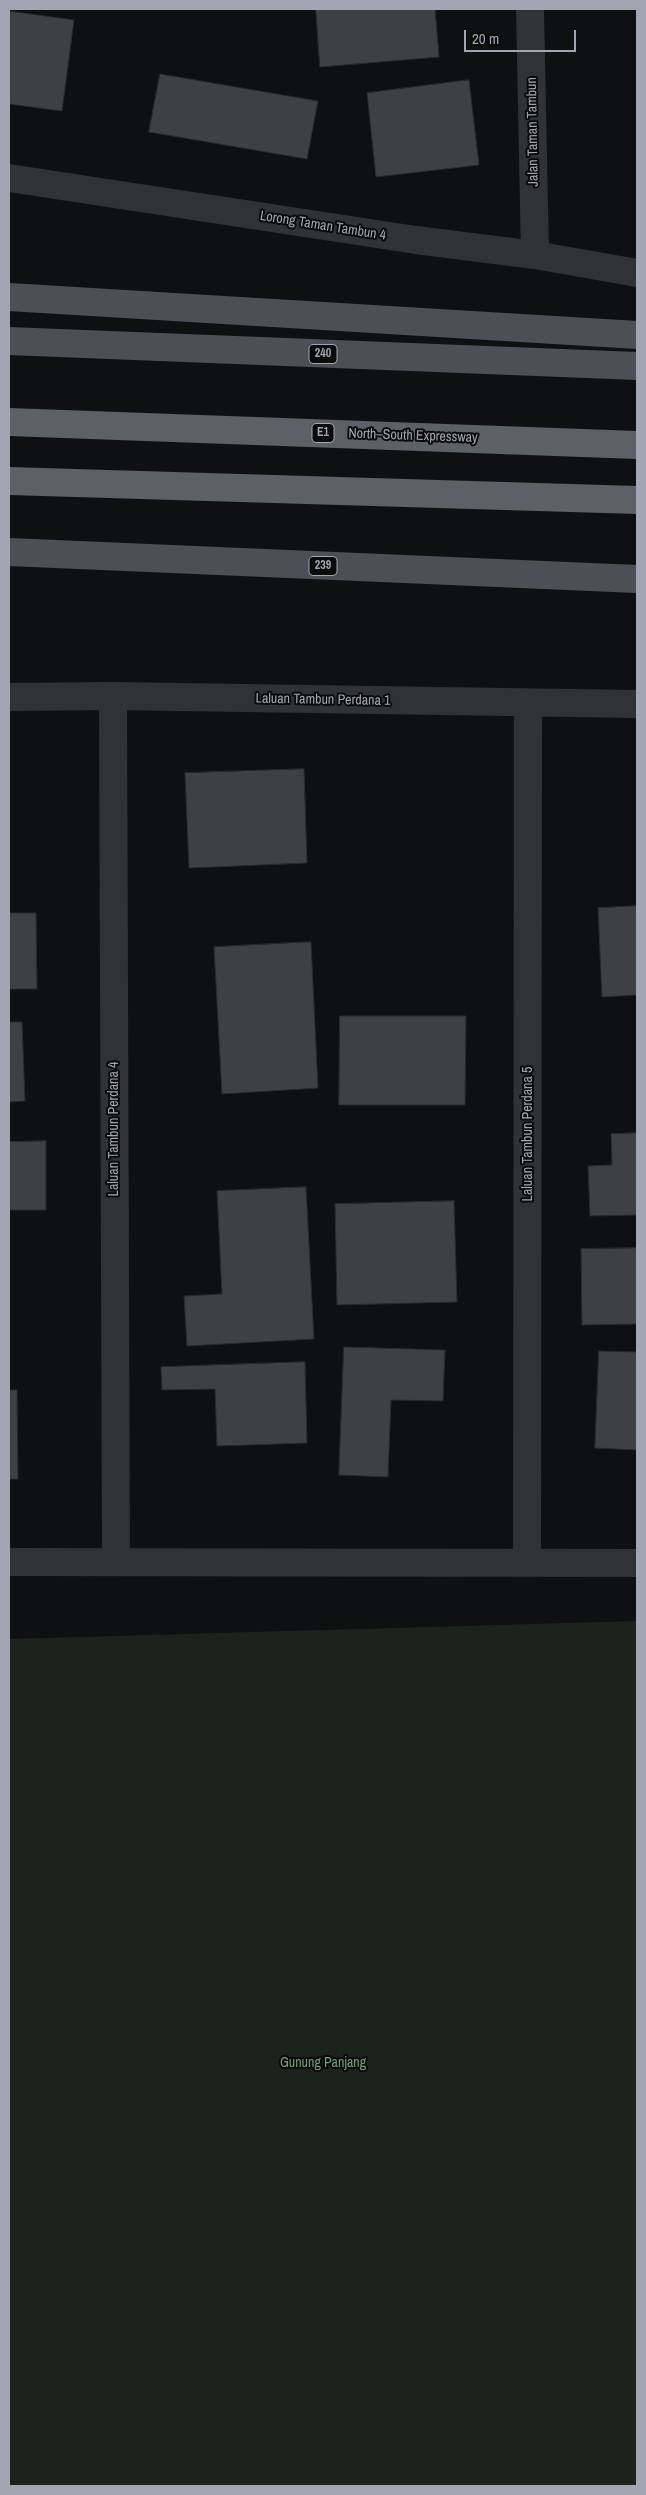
<!DOCTYPE html>
<html>
<head>
<meta charset="utf-8">
<style>
  body { margin:0 }
  #map { position:relative; width:646px; height:2495px; overflow:hidden; background:#0f1011; font-family:"Archivo Narrow",sans-serif }
  canvas { display:block }
  .frame { position:absolute; inset:0; border:10px solid #a0a7b2; pointer-events:none }
  .scale { position:absolute; left:464px; top:30px; width:112px; height:22px; box-sizing:border-box; border:2px solid #a0a7b2; border-top:0; padding-left:6px; font-size:15px; line-height:18px; white-space:nowrap; color:#a0a7b2; -webkit-text-stroke:4px #0b0b0c; paint-order:stroke }
</style>
</head>
<body>
<div id="map">
<canvas width="646" height="2495"></canvas>
<div class="frame"></div>
<div class="scale">20 m</div>
</div>
<script>
const ctx = document.querySelector('canvas').getContext('2d');
ctx.lineJoin = 'round';
function paint(path, color) { ctx.fillStyle = color; ctx.fill(path, 'evenodd'); }
function trace(path, color, width, dash) { ctx.strokeStyle = color; ctx.lineWidth = width; ctx.lineCap = dash ? 'butt' : 'round'; ctx.setLineDash(dash || []); ctx.stroke(path); }
function drawText(font, color, halo, rows, align = 'center') {
  ctx.font = font + ' "Archivo Narrow",sans-serif'; ctx.lineWidth = 4; ctx.setLineDash([]); ctx.textBaseline = 'middle'; ctx.strokeStyle = halo; ctx.fillStyle = color; for (const [text, x, y, turn = 0] of rows) {
    ctx.save(); ctx.translate(x, y); ctx.rotate((+turn || 0) * Math.PI / 180); ctx.textAlign = isNaN(turn) ? turn : align; if (halo) ctx.strokeText(text, 0, 0); ctx.fillText(text, 0, 0); ctx.restore();
  }
}
paint(new Path2D(`
  M 637,1621 L 637,2486 L 9,2486 L 9,1639 Z`), '#1c231c');
const building = new Path2D(`
  M 316,9 L 435,9 L 439,57 L 320,67 Z
  M 9,11 L 74,20 L 62,111 L 9,104 Z
  M 160,74 L 318,101 L 307,159 L 149,132 Z
  M 469,80 L 479,165 L 376,177 L 367,93 Z
  M 304,769 L 307,863 L 189,868 L 185,773 Z
  M 637,906 L 637,995 L 602,997 L 598,908 Z
  M 9,913 L 36,913 L 37,989 L 9,989 Z
  M 311,942 L 318,1088 L 222,1094 L 214,947 Z
  M 340,1016 L 466,1016 L 465,1105 L 339,1105 Z
  M 9,1022 L 22,1022 L 25,1101 L 9,1102 Z
  M 637,1133 L 637,1215 L 590,1216 L 588,1166 L 612,1165 L 611,1134 Z
  M 46,1141 L 46,1210 L 9,1210 L 9,1142 Z
  M 306,1187 L 314,1339 L 187,1346 L 184,1296 L 222,1294 L 217,1191 Z
  M 454,1201 L 457,1302 L 337,1305 L 335,1204 Z
  M 637,1248 L 637,1324 L 582,1325 L 581,1249 Z
  M 344,1347 L 445,1350 L 443,1401 L 391,1400 L 388,1477 L 339,1475 Z
  M 599,1351 L 637,1352 L 637,1450 L 595,1448 Z
  M 305,1362 L 307,1443 L 217,1446 L 215,1389 L 162,1390 L 161,1367 Z
  M 9,1390 L 17,1390 L 18,1479 L 9,1479 Z`);
paint(building, '#3e4044');
trace(building, '#292a2d', 1);
trace(new Path2D(`
  M 530,9 L 535,255
  M 9,178 L 416,240 L 535,255 L 637,273
  M 113,696 L 116,1562
  M 9,697 L 113,696 L 637,704
  M 9,1562 L 637,1563
  M 527,1563 L 528,704`), '#313236', 28);
trace(new Path2D(`
  M 9,297 L 637,335
  M 9,341 L 637,366
  M 9,552 L 637,579`), '#4c4f55', 28);
trace(new Path2D(`
  M 9,422 L 637,445
  M 9,481 L 637,500`), '#5c6067', 28);
for (const [x, y, w] of [
  [323,354,28],
  [323,433,22],
  [323,566,28]
]) { const box = new Path2D(); box.roundRect(x - w / 2, y - 9.5, w, 19, 4); ctx.fillStyle = '#0b0b0c'; ctx.fill(box); trace(box, '#a0a7b2', 1); }
drawText('bold 12px', '#a0a7b2', null, [
  ["240",323,354],
  ["E1",323,433],
  ["239",323,566]
]);
drawText('14px', '#a0a7b2', '#0b0b0c', [
  ["Jalan Taman Tambun",533,132,-91],
  ["Lorong Taman Tambun 4",323,226,9],
  ["North–South Expressway",413,436,2],
  ["Laluan Tambun Perdana 1",323,700,1],
  ["Laluan Tambun Perdana 4",114,1129,-90],
  ["Laluan Tambun Perdana 5",528,1134,-90]
]);
drawText('14px', '#789e77', '#0b0b0c', [
  ["Gunung Panjang",323,2063]
]);
</script>
</body>
</html>
